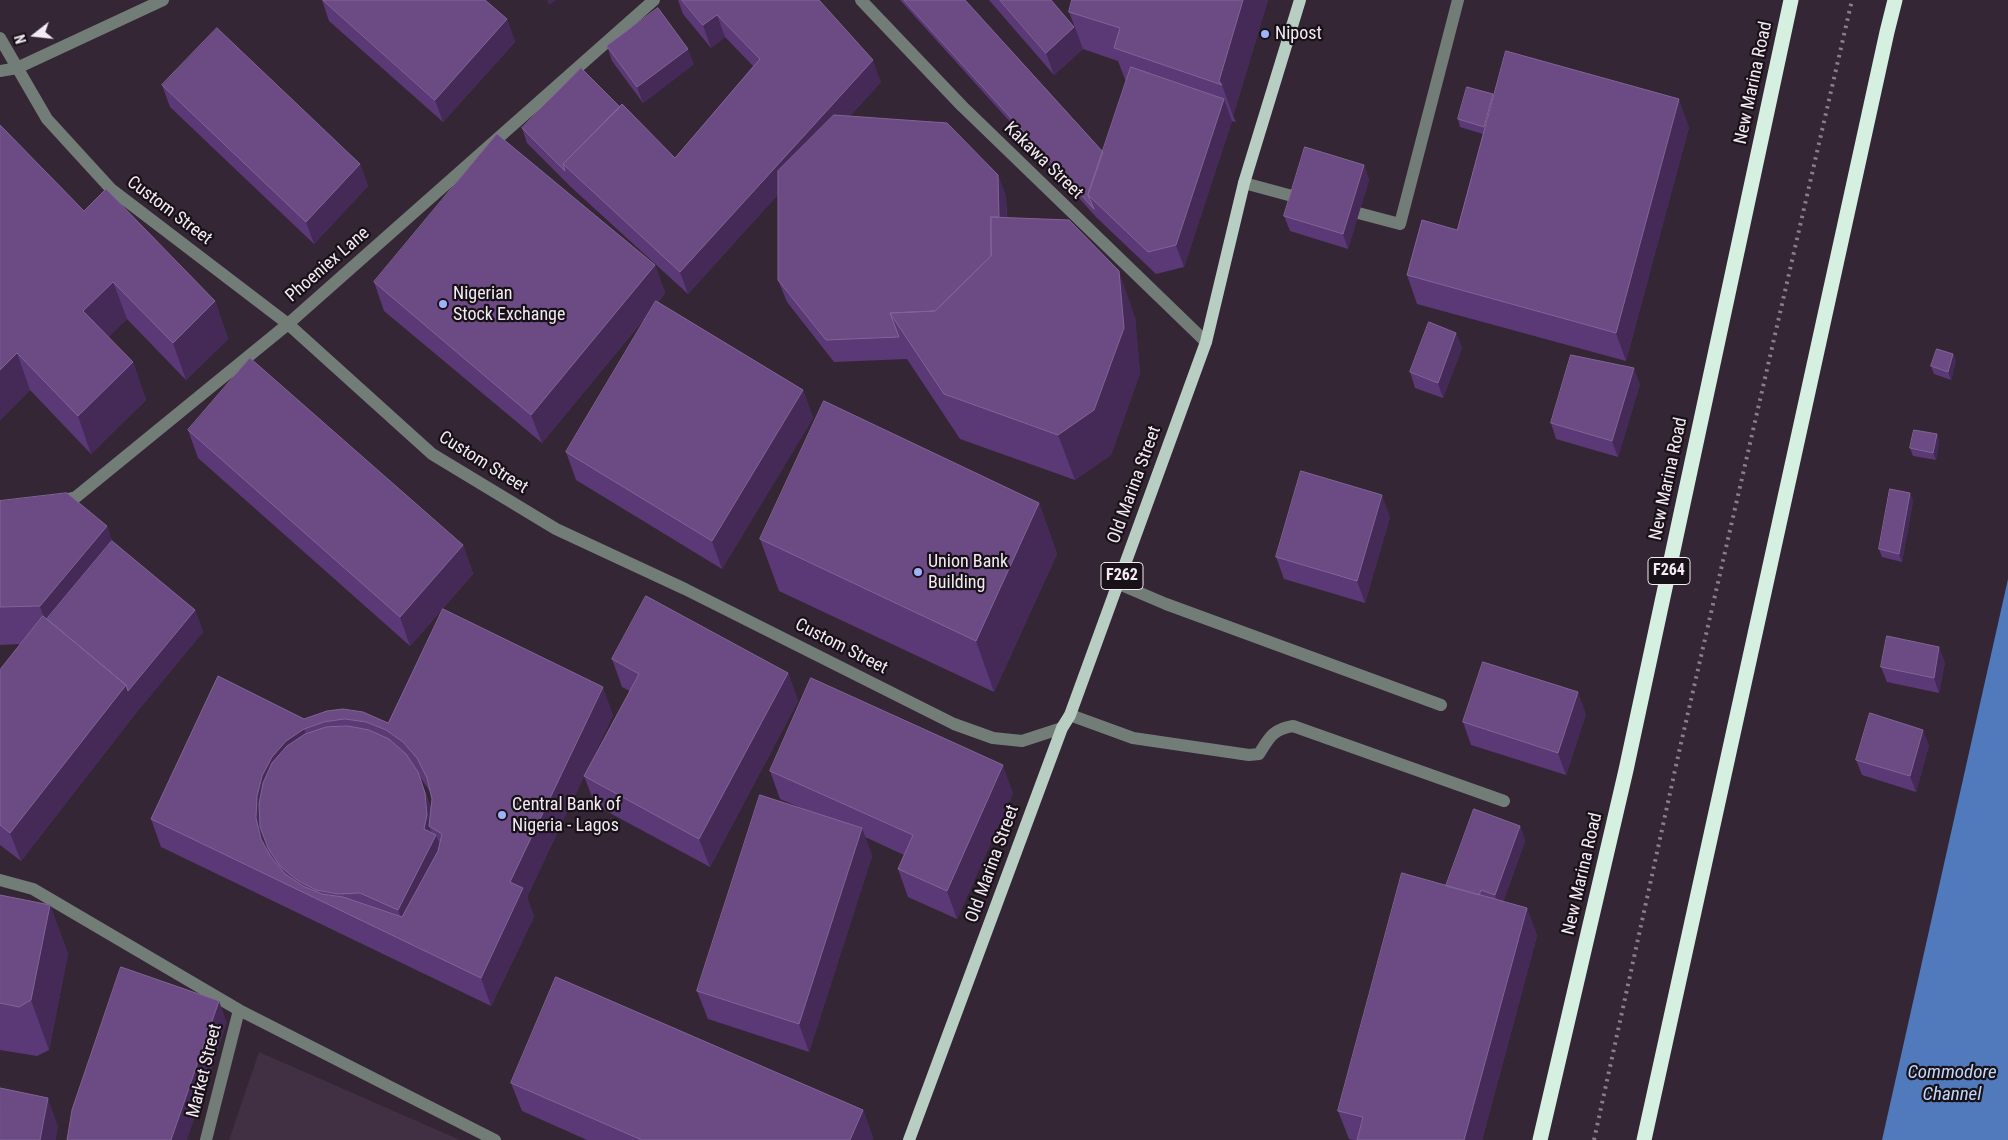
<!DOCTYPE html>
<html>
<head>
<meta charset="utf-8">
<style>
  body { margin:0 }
  #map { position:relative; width:2008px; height:1140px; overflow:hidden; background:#342635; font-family:"Roboto Condensed",sans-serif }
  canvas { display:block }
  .north { position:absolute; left:10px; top:10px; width:50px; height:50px; -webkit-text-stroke:4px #181218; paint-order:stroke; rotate:254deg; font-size:14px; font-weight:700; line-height:20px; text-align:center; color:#f3eaf4 }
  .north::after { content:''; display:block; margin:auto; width:18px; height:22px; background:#f3eaf4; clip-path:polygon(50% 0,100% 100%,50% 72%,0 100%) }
</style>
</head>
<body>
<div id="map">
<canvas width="2008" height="1140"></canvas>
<div class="north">N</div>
</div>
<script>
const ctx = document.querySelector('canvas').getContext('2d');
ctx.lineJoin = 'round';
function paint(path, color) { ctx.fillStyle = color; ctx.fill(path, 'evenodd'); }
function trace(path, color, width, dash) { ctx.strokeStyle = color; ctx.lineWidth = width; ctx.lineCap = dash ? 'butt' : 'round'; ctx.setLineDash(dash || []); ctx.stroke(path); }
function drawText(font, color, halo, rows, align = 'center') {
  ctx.font = font + ' "Roboto Condensed",sans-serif'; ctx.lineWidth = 4.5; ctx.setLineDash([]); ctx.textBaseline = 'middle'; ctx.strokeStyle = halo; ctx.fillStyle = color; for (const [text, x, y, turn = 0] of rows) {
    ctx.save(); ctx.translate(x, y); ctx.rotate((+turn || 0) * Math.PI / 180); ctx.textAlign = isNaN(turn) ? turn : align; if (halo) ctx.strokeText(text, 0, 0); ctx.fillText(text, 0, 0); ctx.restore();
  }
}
paint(new Path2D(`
  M 259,1052 L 460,1140 L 229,1140 Z`), '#412f43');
paint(new Path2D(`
  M 2008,579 L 2008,1140 L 1882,1140 Z`), '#517abd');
trace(new Path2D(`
  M 861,0 L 962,106 L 1206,342
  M 0,38 L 47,119 L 111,189 L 288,324 L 432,454 L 556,529 L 685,589 L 954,724 L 993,738 L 1022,741 L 1062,728
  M 0,71 L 17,68 L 163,0
  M 1244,183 L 1307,200
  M 1343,209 L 1400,224 L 1458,0
  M 57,502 L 76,497 L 288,324 L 654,0
  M 1119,584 L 1166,604 L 1441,705
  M 1070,715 L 1133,738 L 1249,755 L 1259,754 C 1269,738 1273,729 1293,726 L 1504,801
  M 0,880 L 33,889 L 239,1010 L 495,1140
  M 206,1140 L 239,1010`), '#727d77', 12);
trace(new Path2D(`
  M 909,1140 L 1062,728 L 1070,715 L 1206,342 L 1244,183 L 1300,0`), '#b9cec3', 12);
trace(new Path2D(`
  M 1540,1140 L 1626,770 L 1791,0
  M 1644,1140 L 1887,32 L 1895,0`), '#d5efe1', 15);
trace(new Path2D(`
  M 1594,1140 L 1679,752 L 1852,0`), '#8a7e8b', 4, [2.5, 5]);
paint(new Path2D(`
  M 322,0 L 485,0 L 507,19 L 515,42 L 443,122 L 329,21 Z
  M 678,0 L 819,0 L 881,82 L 850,116 L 998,175 L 1006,197 L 1007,217 L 1135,317 L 1140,373 L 1111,455 L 1075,480 L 960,439 L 907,359 L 834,362 L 787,302 L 778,280 L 778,194 L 688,294 L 571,187 L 527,143 L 522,128 L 620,107 L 675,158 L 753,66 L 725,37 L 711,48 L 683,14 Z
  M 900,0 L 965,0 L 1103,152 L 1126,82 L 1118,61 L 1083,49 L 1069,12 L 1268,0 L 1233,116 L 1236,122 L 1232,121 L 1184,267 L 1156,274 L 1096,217 Z
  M 989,0 L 1051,0 L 1074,27 L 1083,49 L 1054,75 Z
  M 607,46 L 694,64 L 643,103 L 612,61 Z
  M 162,85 L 360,164 L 368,186 L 314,244 L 170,107 Z
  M 1494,96 L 1689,127 L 1626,361 L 1417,304 L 1407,275 L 1457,230 L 1483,134 L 1460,127 L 1458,119 Z
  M 0,125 L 84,211 L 215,301 L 228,339 L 186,380 L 127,319 L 108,337 L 133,362 L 146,400 L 91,454 L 30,390 L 0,420 Z
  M 1364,165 L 1369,180 L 1348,249 L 1290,231 L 1284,216 Z
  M 655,265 L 665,293 L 658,302 L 803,390 L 813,418 L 722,569 L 576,480 L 566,452 L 649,313 L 542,443 L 384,311 L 374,282 Z
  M 1456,333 L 1462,348 L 1443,398 L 1415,388 L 1410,372 Z
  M 1953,354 L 1956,361 L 1951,380 L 1934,374 L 1931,366 Z
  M 1640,384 L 1618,457 L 1556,439 L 1551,423 Z
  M 188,430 L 463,545 L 473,574 L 410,646 L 198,458 Z
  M 1937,434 L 1939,442 L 1936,460 L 1913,456 L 1910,448 Z
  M 1910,493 L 1913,501 L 1902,562 L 1882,557 L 1879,549 Z
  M 0,501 L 107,526 L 112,541 L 195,610 L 203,632 L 136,713 L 21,861 L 0,845 L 0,670 L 20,644 L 0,645 Z
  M 1039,503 L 1057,554 L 994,692 L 779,591 L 760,539 Z
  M 1390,517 L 1365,603 L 1284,579 L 1276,557 Z
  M 612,659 L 788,673 L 798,701 L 710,867 L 595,805 L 584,776 L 630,691 L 622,687 Z
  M 1945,662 L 1939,693 L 1887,682 L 1881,667 Z
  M 327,711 L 388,723 L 613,715 L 527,897 L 534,917 L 491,1006 L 161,847 L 151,819 L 304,719 ZM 420,777 L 427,787 L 430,792 L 432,799 L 431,808 Z
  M 1586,714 L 1566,775 L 1471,745 L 1463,722 Z
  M 1929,745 L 1916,792 L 1862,775 L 1856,760 Z
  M 770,771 L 1013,793 L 957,919 L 908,897 L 898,869 L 904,855 L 865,837 L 872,856 L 809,1052 L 708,1019 L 697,991 L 801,808 L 780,799 Z
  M 1520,826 L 1525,841 L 1503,902 L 1527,908 L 1537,936 L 1482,1140 L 1353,1140 L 1349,1139 L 1338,1111 L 1446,886 Z
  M 0,895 L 50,905 L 68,954 L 49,1050 L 37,1056 L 0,1050 Z
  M 511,1083 L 863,1110 L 873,1138 L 872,1140 L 587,1140 L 522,1111 Z`), '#5b3876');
paint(new Path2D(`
  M 547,0 L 556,0 L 549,5 Z
  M 1243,0 L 1268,0 L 1233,116 L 1222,85 L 1219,81 Z
  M 717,15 L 725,37 L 711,48 L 703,25 Z
  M 507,19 L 515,42 L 443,122 L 435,100 Z
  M 1074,27 L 1083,49 L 1054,75 L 1046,53 Z
  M 688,49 L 694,64 L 643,103 L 637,87 Z
  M 873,60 L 881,82 L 688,294 L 680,272 Z
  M 1493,94 L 1496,102 L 1487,135 L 1484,127 Z
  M 1224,99 L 1232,121 L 1184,267 L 1176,245 Z
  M 1679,99 L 1689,127 L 1626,361 L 1616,333 Z
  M 360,164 L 368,186 L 314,244 L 306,222 Z
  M 1364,165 L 1369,180 L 1348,249 L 1343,234 Z
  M 998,175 L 1006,197 L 1008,302 L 952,356 Z
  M 655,265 L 665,293 L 542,443 L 531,415 Z
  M 1119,271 L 1135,317 L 1140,373 L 1111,455 L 1075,480 L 1058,435 Z
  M 113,282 L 127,319 L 97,349 L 83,311 Z
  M 215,301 L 228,339 L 186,380 L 173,343 Z
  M 1456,333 L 1462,348 L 1443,398 L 1438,383 Z
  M 17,353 L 30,390 L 0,420 L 0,370 Z
  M 1953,354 L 1956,361 L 1951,380 L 1948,372 Z
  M 133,362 L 146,400 L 91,454 L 78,416 Z
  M 1634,368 L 1640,384 L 1618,457 L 1612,441 Z
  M 803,390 L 813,418 L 722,569 L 712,541 Z
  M 1937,434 L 1939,442 L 1936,460 L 1933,453 Z
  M 1910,493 L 1913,501 L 1902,562 L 1899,554 Z
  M 1382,495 L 1390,517 L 1365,603 L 1357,581 Z
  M 1039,503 L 1057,554 L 994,692 L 976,641 Z
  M 107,526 L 120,563 L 45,622 L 40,606 Z
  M 463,545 L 473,574 L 410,646 L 400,617 Z
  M 195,610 L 203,632 L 136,713 L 21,861 L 10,833 L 126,685 Z
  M 1939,647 L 1945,662 L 1939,693 L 1934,678 Z
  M 788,673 L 798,701 L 710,867 L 699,839 Z
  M 603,687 L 613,715 L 527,897 L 534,917 L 491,1006 L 481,978 L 510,882 Z
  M 1578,692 L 1586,714 L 1566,775 L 1558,753 Z
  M 304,729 L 314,757 L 267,846 L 271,867 L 261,839 L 256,818 L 257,796 L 262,776 L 272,757 L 286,741 Z
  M 1923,730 L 1929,745 L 1916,792 L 1910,776 Z
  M 1003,765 L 1013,793 L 957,919 L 947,891 Z
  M 418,772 L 435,821 L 431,828 L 427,815 Z
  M 427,815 L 431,828 L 429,826 L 434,840 L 436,835 L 447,863 L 409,938 L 398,910 L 424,829 Z
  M 1520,826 L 1525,841 L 1500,911 L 1495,895 Z
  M 862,828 L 872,856 L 809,1052 L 799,1024 Z
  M 50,905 L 68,954 L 49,1050 L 31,1000 Z
  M 1527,908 L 1537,936 L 1482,1140 L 1464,1140 Z
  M 219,1001 L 227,1023 L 187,1140 L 171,1140 Z
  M 48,1098 L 58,1126 L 56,1140 L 40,1140 Z
  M 863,1110 L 873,1138 L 872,1140 L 850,1140 Z`), '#452957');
const building = new Path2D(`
  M 323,0 L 485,0 L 507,19 L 435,100 Z
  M 682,0 L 819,0 L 873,60 L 680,272 L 563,164 L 622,104 L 675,158 L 760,59 L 717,15 L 703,25 Z
  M 904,0 L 965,0 L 1103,152 L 1088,195 L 1094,209 Z
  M 1000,0 L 1051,0 L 1074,27 L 1046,53 Z
  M 1072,0 L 1243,0 L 1219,81 L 1222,85 L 1114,48 L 1120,28 L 1069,12 Z
  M 658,8 L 688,49 L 637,87 L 607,46 Z
  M 217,28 L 360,164 L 306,222 L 162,85 Z
  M 1506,51 L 1679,99 L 1616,333 L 1407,275 L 1422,220 L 1457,230 Z
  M 1131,67 L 1224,99 L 1176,245 L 1148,252 L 1088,195 Z
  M 581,68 L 620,107 L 563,164 L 565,171 L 522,128 Z
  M 1467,87 L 1493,94 L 1484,127 L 1458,119 Z
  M 834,115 L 947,123 L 998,175 L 999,217 L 991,217 L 991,256 L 935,311 L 890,313 L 899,337 L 826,340 L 778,280 L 778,171 Z
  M 0,125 L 84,211 L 106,189 L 215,301 L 173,343 L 113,282 L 83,311 L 133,362 L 78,416 L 17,353 L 0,370 Z
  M 497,134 L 655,265 L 531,415 L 374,282 Z
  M 1305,147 L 1364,165 L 1343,234 L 1284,216 Z
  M 991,217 L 1069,220 L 1119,271 L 1124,328 L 1094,410 L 1058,435 L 944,394 L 890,313 L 935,311 L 991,256 Z
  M 656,301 L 803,390 L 712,541 L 566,452 Z
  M 1429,322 L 1456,333 L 1438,383 L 1410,372 Z
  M 1937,349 L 1953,354 L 1948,372 L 1931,366 Z
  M 1571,355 L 1634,368 L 1612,441 L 1551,423 Z
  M 250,358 L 463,545 L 400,617 L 188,430 Z
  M 824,401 L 1039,503 L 976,641 L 760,539 Z
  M 1914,430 L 1937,434 L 1933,453 L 1910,448 Z
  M 1301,471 L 1382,495 L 1357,581 L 1276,557 Z
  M 1890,489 L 1910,493 L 1899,554 L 1879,549 Z
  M 67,493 L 107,526 L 40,606 L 0,607 L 0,501 Z
  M 112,541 L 195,610 L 128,691 L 126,685 L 47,619 Z
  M 646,596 L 788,673 L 699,839 L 584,776 L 639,674 L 612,659 Z
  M 443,609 L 603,687 L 510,882 L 523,888 L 481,978 L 151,819 L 218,676 L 304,719 L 327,711 L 343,709 L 363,712 L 388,723 ZM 345,719 L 366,722 L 386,730 L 403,742 L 417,758 L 427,778 L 432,799 L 429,826 L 442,834 L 438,851 L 402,917 L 343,897 L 322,894 L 303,886 L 285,874 L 271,857 L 261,839 L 256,818 L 257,796 L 262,776 L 272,757 L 286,741 L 304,729 L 324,722 Z
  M 43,616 L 126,685 L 10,833 L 0,825 L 0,670 Z
  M 1887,636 L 1939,647 L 1934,678 L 1881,667 Z
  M 1483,662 L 1578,692 L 1558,753 L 1463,722 Z
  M 811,678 L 1003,765 L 947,891 L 898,869 L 913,835 L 770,771 Z
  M 1870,713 L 1923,730 L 1910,776 L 1856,760 Z
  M 348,726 L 369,730 L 389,739 L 406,754 L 418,772 L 425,793 L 427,815 L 424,829 L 436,835 L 398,910 L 360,893 L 338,894 L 316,890 L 297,880 L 280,866 L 268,848 L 260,827 L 259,804 L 263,783 L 272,763 L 287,746 L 305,734 L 326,727 Z
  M 760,795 L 862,828 L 799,1024 L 697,991 Z
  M 1474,809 L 1520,826 L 1495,895 L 1481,890 L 1479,895 L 1446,886 Z
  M 1402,873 L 1527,908 L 1464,1140 L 1357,1140 L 1363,1117 L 1338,1111 Z
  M 0,895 L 50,905 L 31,1000 L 19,1007 L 0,1003 Z
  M 121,967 L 219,1001 L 171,1140 L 67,1140 L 72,1110 Z
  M 556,977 L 863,1110 L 850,1140 L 642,1140 L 511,1083 Z
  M 0,1088 L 48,1098 L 40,1140 L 0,1140 Z`);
paint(building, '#6c4b84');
trace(building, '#816496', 1);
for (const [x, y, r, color] of [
  [1265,34,5,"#9fb3fd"],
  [443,304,5,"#9fb3fd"],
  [918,572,5,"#9fb3fd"],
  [502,815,5,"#9fb3fd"]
]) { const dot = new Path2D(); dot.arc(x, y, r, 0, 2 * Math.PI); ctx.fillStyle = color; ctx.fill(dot); trace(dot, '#181218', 2); }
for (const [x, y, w] of [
  [1669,571,42],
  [1122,576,42]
]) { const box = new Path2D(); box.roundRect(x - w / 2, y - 13.5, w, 27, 4); ctx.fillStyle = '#181218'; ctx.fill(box); trace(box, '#f3eaf4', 1); }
drawText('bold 16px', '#f3eaf4', null, [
  ["F264",1669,571],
  ["F262",1122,576]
]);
drawText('18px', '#f3eaf4', '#181218', [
  ["Nipost",1275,34],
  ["Nigerian",453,294],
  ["Stock Exchange",453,315],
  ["Union Bank",928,562],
  ["Building",928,583],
  ["Central Bank of",512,805],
  ["Nigeria - Lagos",512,826]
], 'left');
drawText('18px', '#f3eaf4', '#181218', [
  ["New Marina Road",1754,83,-78],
  ["Kakawa Street",1043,161,44],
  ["Custom Street",169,211,37],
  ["Phoeniex Lane",328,265,-41],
  ["Custom Street",483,463,32],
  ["New Marina Road",1669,479,-78],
  ["Old Marina Street",1135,485,-70],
  ["Custom Street",841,647,27],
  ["Old Marina Street",993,864,-70],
  ["New Marina Road",1583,874,-77],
  ["Market Street",205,1071,-76]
]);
drawText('italic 19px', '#c1d8fd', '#181218', [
  ["Commodore",1952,1073],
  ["Channel",1952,1095]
]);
</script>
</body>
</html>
